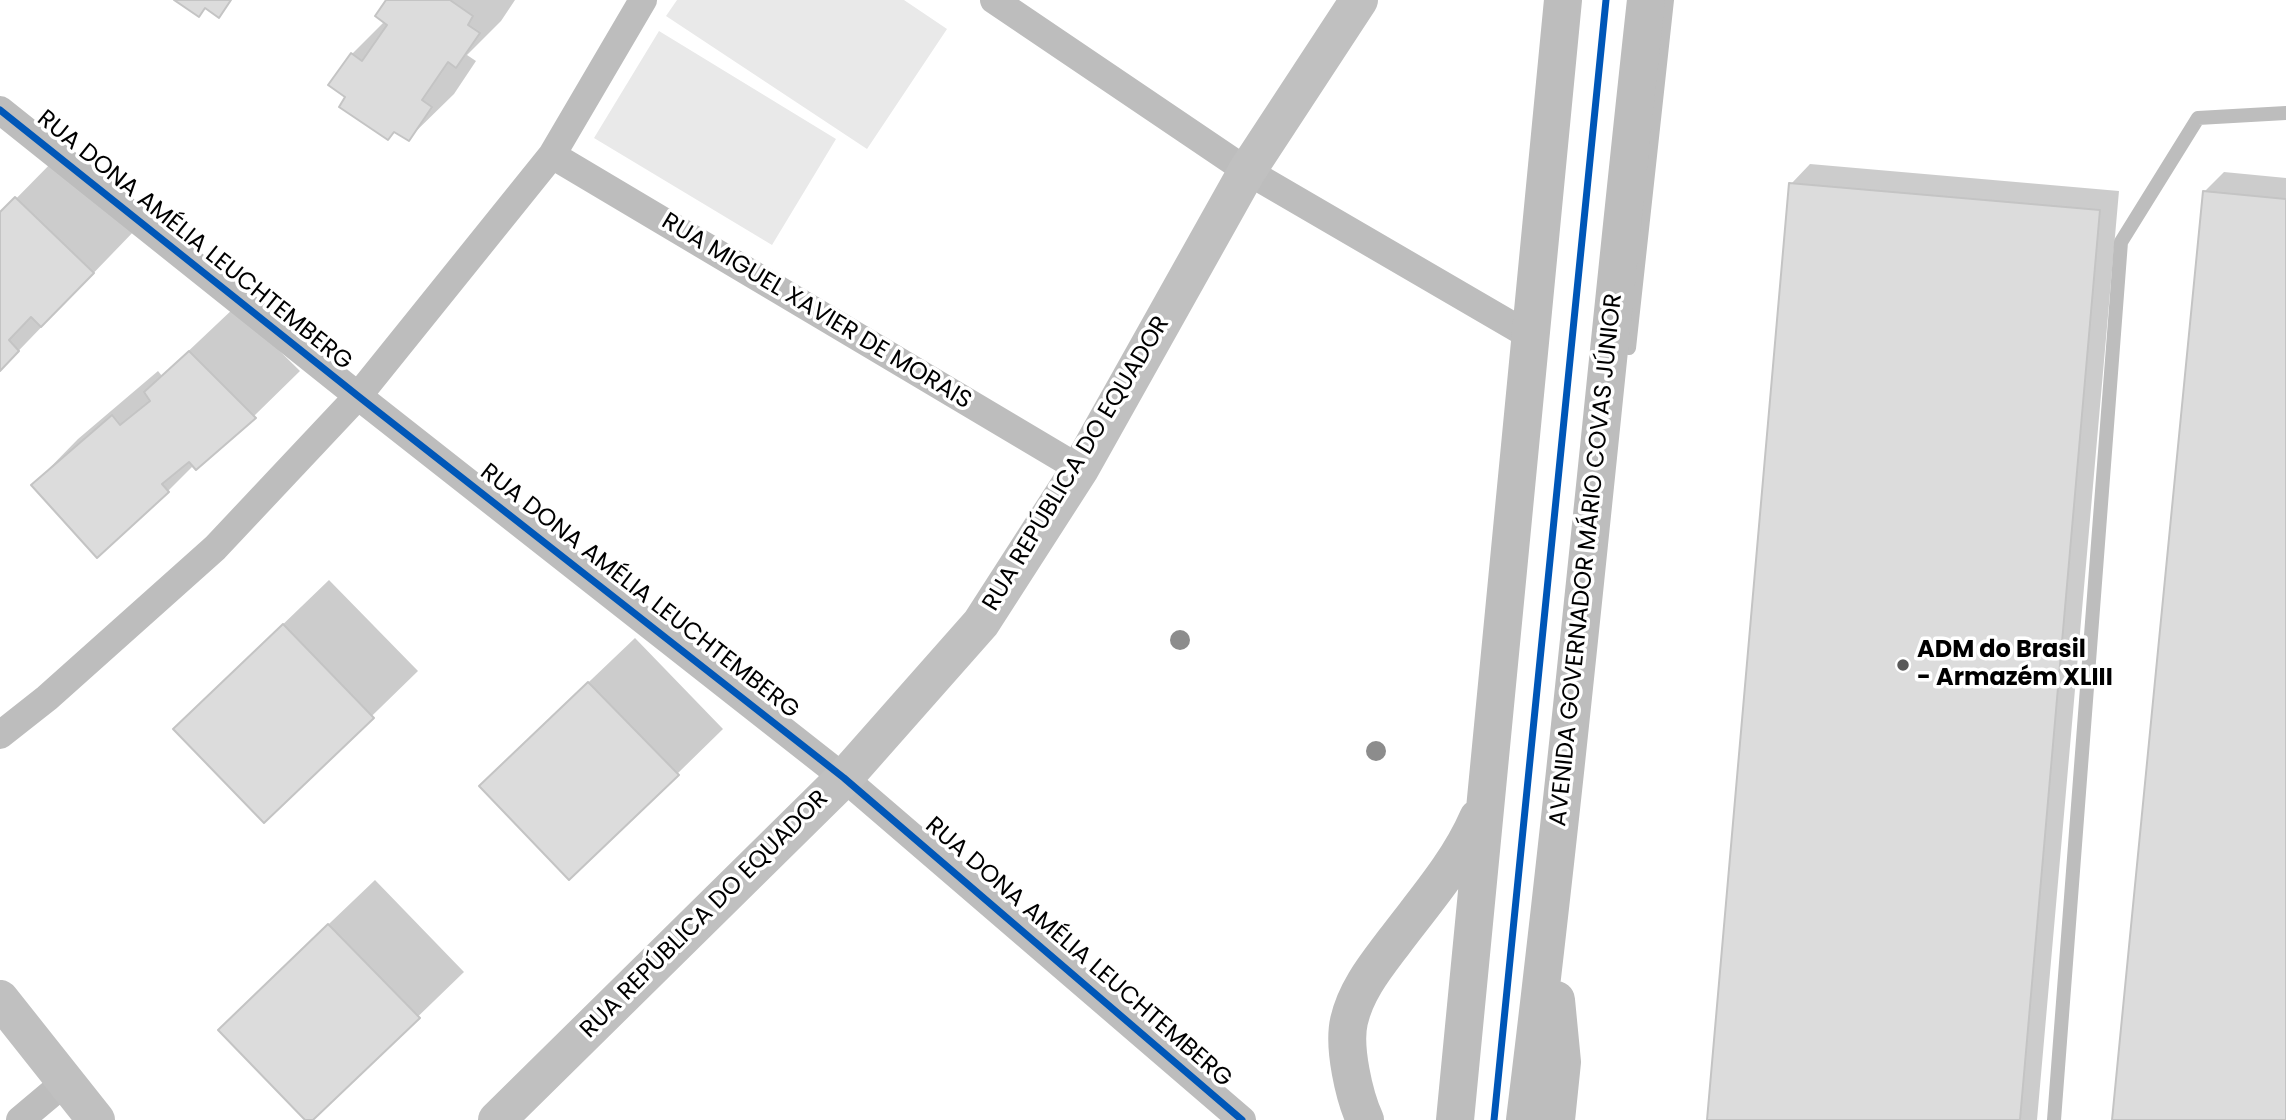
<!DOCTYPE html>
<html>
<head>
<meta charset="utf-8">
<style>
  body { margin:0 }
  canvas { display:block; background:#fff }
</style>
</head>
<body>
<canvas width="2286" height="1120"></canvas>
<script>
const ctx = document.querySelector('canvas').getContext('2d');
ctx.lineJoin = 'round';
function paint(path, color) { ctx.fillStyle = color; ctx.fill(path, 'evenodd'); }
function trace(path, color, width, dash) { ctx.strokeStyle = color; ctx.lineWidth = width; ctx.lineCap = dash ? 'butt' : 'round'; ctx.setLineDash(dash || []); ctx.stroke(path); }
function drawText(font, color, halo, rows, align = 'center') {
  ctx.font = font + ' Poppins,sans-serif'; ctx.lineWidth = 7; ctx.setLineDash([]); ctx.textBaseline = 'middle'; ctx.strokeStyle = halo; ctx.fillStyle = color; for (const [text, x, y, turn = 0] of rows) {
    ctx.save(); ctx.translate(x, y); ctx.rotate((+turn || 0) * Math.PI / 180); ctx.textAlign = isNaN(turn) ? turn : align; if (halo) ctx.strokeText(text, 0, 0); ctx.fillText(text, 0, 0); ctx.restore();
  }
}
paint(new Path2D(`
  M 677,0 L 904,0 L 947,29 L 867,149 L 666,16 Z
  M 659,31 L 836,139 L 772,245 L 594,138 Z`), '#e9e9e9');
paint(new Path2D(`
  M 388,0 L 515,0 L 501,21 L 467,55 L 476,61 L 454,94 L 408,139 L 396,131 L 388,138 L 348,97 L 330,85 L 352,54 L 385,21 Z
  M 61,153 L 138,227 L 0,370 L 0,215 Z
  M 1810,164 L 2119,191 L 2037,1120 L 1708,1120 L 1791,184 Z
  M 2224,172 L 2286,178 L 2286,1120 L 2113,1120 L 2204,192 Z
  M 235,307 L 300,371 L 254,416 L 196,467 L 194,465 L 168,491 L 33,485 L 78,439 L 158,371 L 162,376 Z
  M 329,580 L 418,671 L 264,821 L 221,684 Z
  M 635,638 L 723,729 L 677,774 L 527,741 Z
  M 375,880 L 464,972 L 311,1120 L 307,1120 L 266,984 Z`), '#0003');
const building = new Path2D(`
  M 174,0 L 231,0 L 219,18 L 205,8 L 199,17 Z
  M 386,0 L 450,0 L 473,16 L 468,25 L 480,33 L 456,68 L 448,62 L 422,100 L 432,107 L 409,141 L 394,132 L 388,140 L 339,107 L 345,97 L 328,85 L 351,53 L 362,61 L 387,25 L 375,16 Z
  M 1789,183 L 2100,210 L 2020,1120 L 1707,1120 Z
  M 2203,191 L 2286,199 L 2286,1120 L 2112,1120 Z
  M 15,197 L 94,273 L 41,327 L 31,317 L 9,340 L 19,351 L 0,371 L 0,212 Z
  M 189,351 L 256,418 L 196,470 L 189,462 L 162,484 L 169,492 L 97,558 L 31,485 L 112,415 L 120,425 L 150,401 L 144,392 Z
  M 283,624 L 374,718 L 264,823 L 173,729 Z
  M 588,682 L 679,775 L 569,880 L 479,786 Z
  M 328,924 L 420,1018 L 313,1120 L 305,1120 L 218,1030 Z`);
paint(building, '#dcdcdc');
trace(building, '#c4c4c4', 2);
trace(new Path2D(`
  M 1629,348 L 1667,0
  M 2054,1120 L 2121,242 L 2198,118 L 2286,113`), '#bdbdbd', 14);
trace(new Path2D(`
  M 994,0 L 1247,171 L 1532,337
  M 0,110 L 358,396 L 844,778 L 1242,1120
  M 552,155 L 1080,469
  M 0,735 L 47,698 L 215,548 L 358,396 L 552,155 L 643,0
  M 20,1120 L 64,1083`), '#bdbdbd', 28);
trace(new Path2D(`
  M 0,999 L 96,1120
  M 497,1120 L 844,778 L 981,623 L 1080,469 L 1247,171 L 1359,0`), '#c0c0c0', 38);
trace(new Path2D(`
  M 1556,1000 L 1562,1062 L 1556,1120
  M 1365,1120 C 1354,1096 1343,1047 1349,1021 C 1356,990 1376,966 1394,942 C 1424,902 1458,864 1478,818
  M 1455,1120 L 1563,0
  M 1525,1120 C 1571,747 1605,373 1646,0`), '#bdbdbd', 38);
trace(new Path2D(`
  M 0,110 L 358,396 L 844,778 L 1242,1120
  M 1494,1120 L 1606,0`), '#0057b8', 7);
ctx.fillStyle = '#8c8c8c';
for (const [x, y] of [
  [1180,640],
  [1376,751]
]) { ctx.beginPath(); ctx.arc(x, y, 10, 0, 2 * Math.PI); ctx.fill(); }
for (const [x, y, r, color] of [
  [1903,665,7,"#595959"]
]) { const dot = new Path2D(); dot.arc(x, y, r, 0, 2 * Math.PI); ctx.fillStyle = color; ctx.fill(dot); trace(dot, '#fff', 2.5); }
drawText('24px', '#000', '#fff', [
  ["RUA DONA AMÉLIA LEUCHTEMBERG",194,241,39],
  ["RUA MIGUEL XAVIER DE MORAIS",816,312,31],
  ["RUA REPÚBLICA DO EQUADOR",1077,464,-59],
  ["AVENIDA GOVERNADOR MÁRIO COVAS JÚNIOR",1587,560,-84],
  ["RUA DONA AMÉLIA LEUCHTEMBERG",639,592,38],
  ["RUA REPÚBLICA DO EQUADOR",705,915,-45],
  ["RUA DONA AMÉLIA LEUCHTEMBERG",1078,953,41]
]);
drawText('bold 24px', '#000', '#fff', [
  ["ADM do Brasil",1917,651],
  ["- Armazém XLIII",1917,679]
], 'left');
</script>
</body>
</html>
